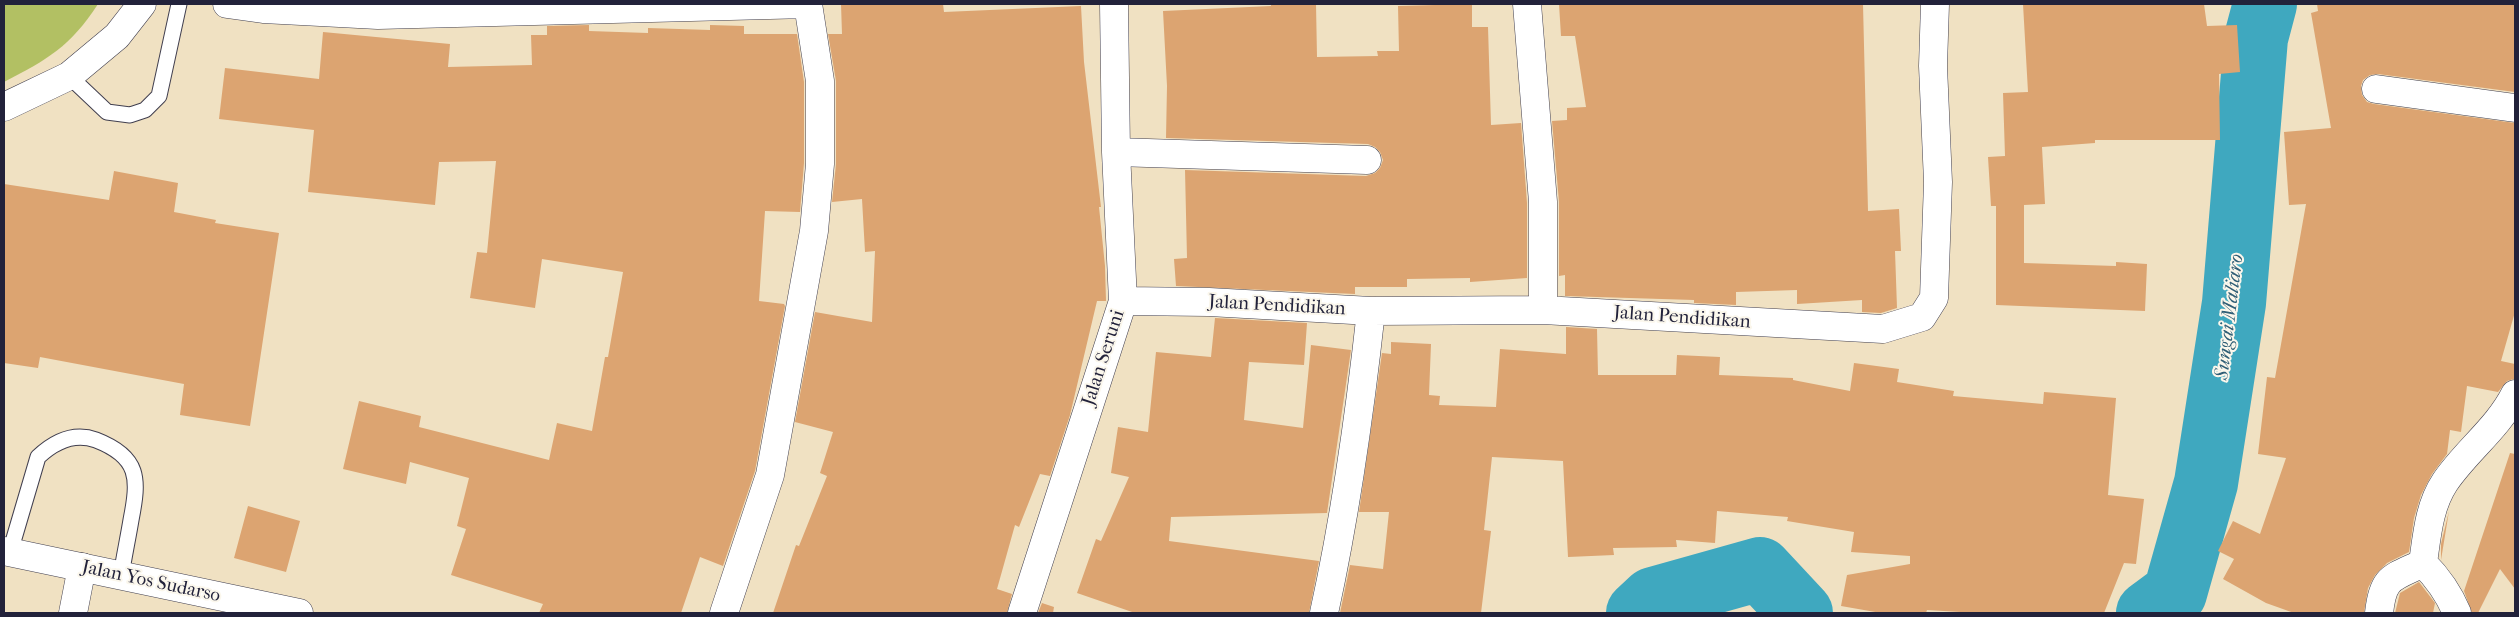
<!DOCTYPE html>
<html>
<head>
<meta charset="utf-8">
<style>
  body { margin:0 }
  #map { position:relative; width:2519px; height:617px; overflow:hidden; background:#f0e1c2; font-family:"IM FELL French Canon",serif }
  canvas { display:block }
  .frame { position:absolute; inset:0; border:5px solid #22223b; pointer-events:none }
</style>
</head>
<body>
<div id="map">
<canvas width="2519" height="617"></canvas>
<div class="frame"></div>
</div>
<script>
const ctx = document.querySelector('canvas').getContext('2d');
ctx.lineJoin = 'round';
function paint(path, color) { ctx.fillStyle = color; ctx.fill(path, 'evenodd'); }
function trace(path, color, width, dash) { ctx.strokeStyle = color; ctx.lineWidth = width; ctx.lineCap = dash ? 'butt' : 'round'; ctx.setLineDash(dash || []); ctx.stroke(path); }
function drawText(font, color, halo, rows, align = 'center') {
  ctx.font = font + ' "IM FELL French Canon",serif'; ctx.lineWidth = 4; ctx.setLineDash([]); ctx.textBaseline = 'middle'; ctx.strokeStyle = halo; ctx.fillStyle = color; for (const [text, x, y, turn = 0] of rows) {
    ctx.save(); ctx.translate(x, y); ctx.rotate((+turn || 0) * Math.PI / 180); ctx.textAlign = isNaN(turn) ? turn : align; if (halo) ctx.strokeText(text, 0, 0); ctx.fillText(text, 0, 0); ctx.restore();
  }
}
paint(new Path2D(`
  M 4,4 L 98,4 C 70,47 48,59 4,82 Z`), '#b2c063');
trace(new Path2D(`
  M 1638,613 L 1653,599 L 1760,569 L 1801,613
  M 2148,613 L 2175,593 L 2206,483 L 2234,303 L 2256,38 L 2265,4`), '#3fa8bf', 64);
paint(new Path2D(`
  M 841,4 L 943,4 L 944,12 L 1081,6 L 1084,62 L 1101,207 L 1099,207 L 1105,266 L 1106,301 L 1097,301 L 1070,415 L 1050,476 L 1040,474 L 1019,527 L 1015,525 L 997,589 L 1012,594 L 1007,613 L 773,613 L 796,545 L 799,546 L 827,476 L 820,473 L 833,432 L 795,422 L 815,312 L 872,322 L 875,251 L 865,252 L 862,199 L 832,202 L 836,164 L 836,81 L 828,34 L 842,34 Z
  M 1271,4 L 1316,4 L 1317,57 L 1378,56 L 1377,51 L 1399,51 L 1398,6 L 1472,4 L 1472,27 L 1488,27 L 1491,125 L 1521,123 L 1527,203 L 1527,278 L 1470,282 L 1470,278 L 1407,279 L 1407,287 L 1355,287 L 1355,294 L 1176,286 L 1174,259 L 1187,258 L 1185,170 L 1366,176 L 1375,173 L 1380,168 L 1383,160 L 1380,152 L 1375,147 L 1368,144 L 1166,138 L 1167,86 L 1163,11 L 1271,6 Z
  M 1559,4 L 1863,4 L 1868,211 L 1899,209 L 1901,251 L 1895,251 L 1897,308 L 1881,313 L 1862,312 L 1862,300 L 1797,304 L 1797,290 L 1736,292 L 1736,305 L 1694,303 L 1694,300 L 1565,296 L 1565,275 L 1559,276 L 1559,202 L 1552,121 L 1567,120 L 1567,108 L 1586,107 L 1575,36 L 1561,36 Z
  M 2023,4 L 2204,4 L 2207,26 L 2237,25 L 2240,72 L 2219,74 L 2220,140 L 2095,140 L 2095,143 L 2042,147 L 2045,204 L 2024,205 L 2024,263 L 2116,266 L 2116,262 L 2147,264 L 2145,311 L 1996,305 L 1996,206 L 1991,206 L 1988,157 L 2005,156 L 2003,93 L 2028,92 Z
  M 2317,4 L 2515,4 L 2515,92 L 2378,74 L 2370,75 L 2363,80 L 2361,86 L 2362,95 L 2367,102 L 2374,104 L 2515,123 L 2515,312 L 2501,361 L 2515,364 L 2514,379 L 2507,381 L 2498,392 L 2467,386 L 2461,432 L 2450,430 L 2447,454 L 2432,474 L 2421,495 L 2414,518 L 2409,552 L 2387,563 L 2375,575 L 2368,588 L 2364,613 L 2294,613 L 2266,603 L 2223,579 L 2234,559 L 2218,551 L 2233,521 L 2260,534 L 2286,458 L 2258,454 L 2267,377 L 2275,378 L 2306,204 L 2289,205 L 2284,132 L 2331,128 L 2311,13 L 2318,11 Z
  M 589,25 L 589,31 L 648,33 L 648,28 L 710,30 L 710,25 L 744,26 L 744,34 L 797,34 L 804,82 L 804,163 L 800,212 L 765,211 L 759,301 L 784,304 L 785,306 L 755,471 L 723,566 L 700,557 L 681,613 L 539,613 L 543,604 L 451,575 L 466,529 L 457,526 L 469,478 L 410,462 L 406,484 L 343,469 L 359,401 L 421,416 L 419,427 L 549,460 L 557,423 L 592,431 L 605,357 L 608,357 L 623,272 L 542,259 L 535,308 L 470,298 L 477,252 L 487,253 L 496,161 L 439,162 L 435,205 L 308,192 L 314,130 L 219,119 L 225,68 L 319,79 L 323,32 L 450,44 L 448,67 L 532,65 L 531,35 L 547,35 L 547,26 Z
  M 114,171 L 178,183 L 174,212 L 216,220 L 215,223 L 279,233 L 250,426 L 180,415 L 184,384 L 40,357 L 38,368 L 4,363 L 4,184 L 109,200 Z
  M 1215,318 L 1307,323 L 1304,365 L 1249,362 L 1244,420 L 1303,428 L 1311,345 L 1351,350 L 1327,513 L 1171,517 L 1169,541 L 1319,561 L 1309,613 L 1135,613 L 1077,593 L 1096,539 L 1101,541 L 1129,477 L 1111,473 L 1118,427 L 1148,432 L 1156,352 L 1211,357 Z
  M 1566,327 L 1597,329 L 1598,375 L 1676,375 L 1677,355 L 1720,357 L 1719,375 L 1793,378 L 1793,380 L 1850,391 L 1854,363 L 1899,369 L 1897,382 L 1954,391 L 1953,396 L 2043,404 L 2044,392 L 2116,398 L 2108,495 L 2144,499 L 2136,564 L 2124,563 L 2104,613 L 1977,613 L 1927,610 L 1926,613 L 1881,613 L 1841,606 L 1847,575 L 1910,564 L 1910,556 L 1851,552 L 1854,532 L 1787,521 L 1788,517 L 1717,511 L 1715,543 L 1676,540 L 1677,547 L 1613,548 L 1614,555 L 1568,557 L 1563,461 L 1492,457 L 1484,530 L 1491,531 L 1481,613 L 1340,613 L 1350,565 L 1383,569 L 1389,512 L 1359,512 L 1382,353 L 1391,354 L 1391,342 L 1431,344 L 1429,395 L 1440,396 L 1439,405 L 1496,407 L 1500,349 L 1566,354 Z
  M 2510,453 L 2515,454 L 2515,589 L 2500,569 L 2478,613 L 2472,613 L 2464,591 Z
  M 248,506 L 300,521 L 286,572 L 234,558 Z
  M 2449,511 L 2441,560 L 2441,544 Z
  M 2419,582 L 2435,603 L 2433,613 L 2395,613 L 2400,593 Z
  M 1042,603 L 1054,607 L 1053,613 L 1038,613 Z`), '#dca471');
const service = new Path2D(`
  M 69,76 L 107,112 L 130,115 L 145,110 L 159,96 L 179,4
  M 10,552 L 38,457 C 54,442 74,432 96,440 C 140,457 139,479 131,520 C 128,538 124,557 121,576`);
const minor = new Path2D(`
  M 227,4 L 263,9 L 378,15 L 808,4
  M 1527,4 L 1543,202 L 1543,310
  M 2376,89 L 2515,108
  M 4,107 L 69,76 L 117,36 L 142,4
  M 1116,152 L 1367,160
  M 1123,301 L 1209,302 L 1371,311 L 1543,310 L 1883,329 L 1922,317 L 1934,298 L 1938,182 L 1933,66 L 1935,4
  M 73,613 L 82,567
  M 724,613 L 770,475 L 814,231 L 820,164 L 820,81 L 808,4
  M 1022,613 L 1123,301 L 1116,152 L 1114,4
  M 1324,613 C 1346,513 1360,412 1371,311
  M 2379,613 C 2383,576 2392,578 2423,563
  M 2457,613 C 2449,594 2438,578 2423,563 C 2427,535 2429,506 2445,482 C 2466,451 2498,428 2515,394`);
const tertiary = new Path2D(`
  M 4,551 L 299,613`);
trace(service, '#413f4f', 17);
trace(minor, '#413f4f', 29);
trace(tertiary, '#413f4f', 29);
trace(service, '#fff', 15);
trace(minor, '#fff', 28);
trace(tertiary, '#fff', 28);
drawText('19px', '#22223b', '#fbf7ec', [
  ["Jalan Pendidikan",1277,306,3],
  ["Jalan Pendidikan",1682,318,4],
  ["Jalan Seruni",1104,358,-72],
  ["Jalan Yos Sudarso",151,582,12]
]);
drawText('italic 20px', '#2f5e76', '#fbf7ec', [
  ["Sungai Maliaro",2230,317,-83]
]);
</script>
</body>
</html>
